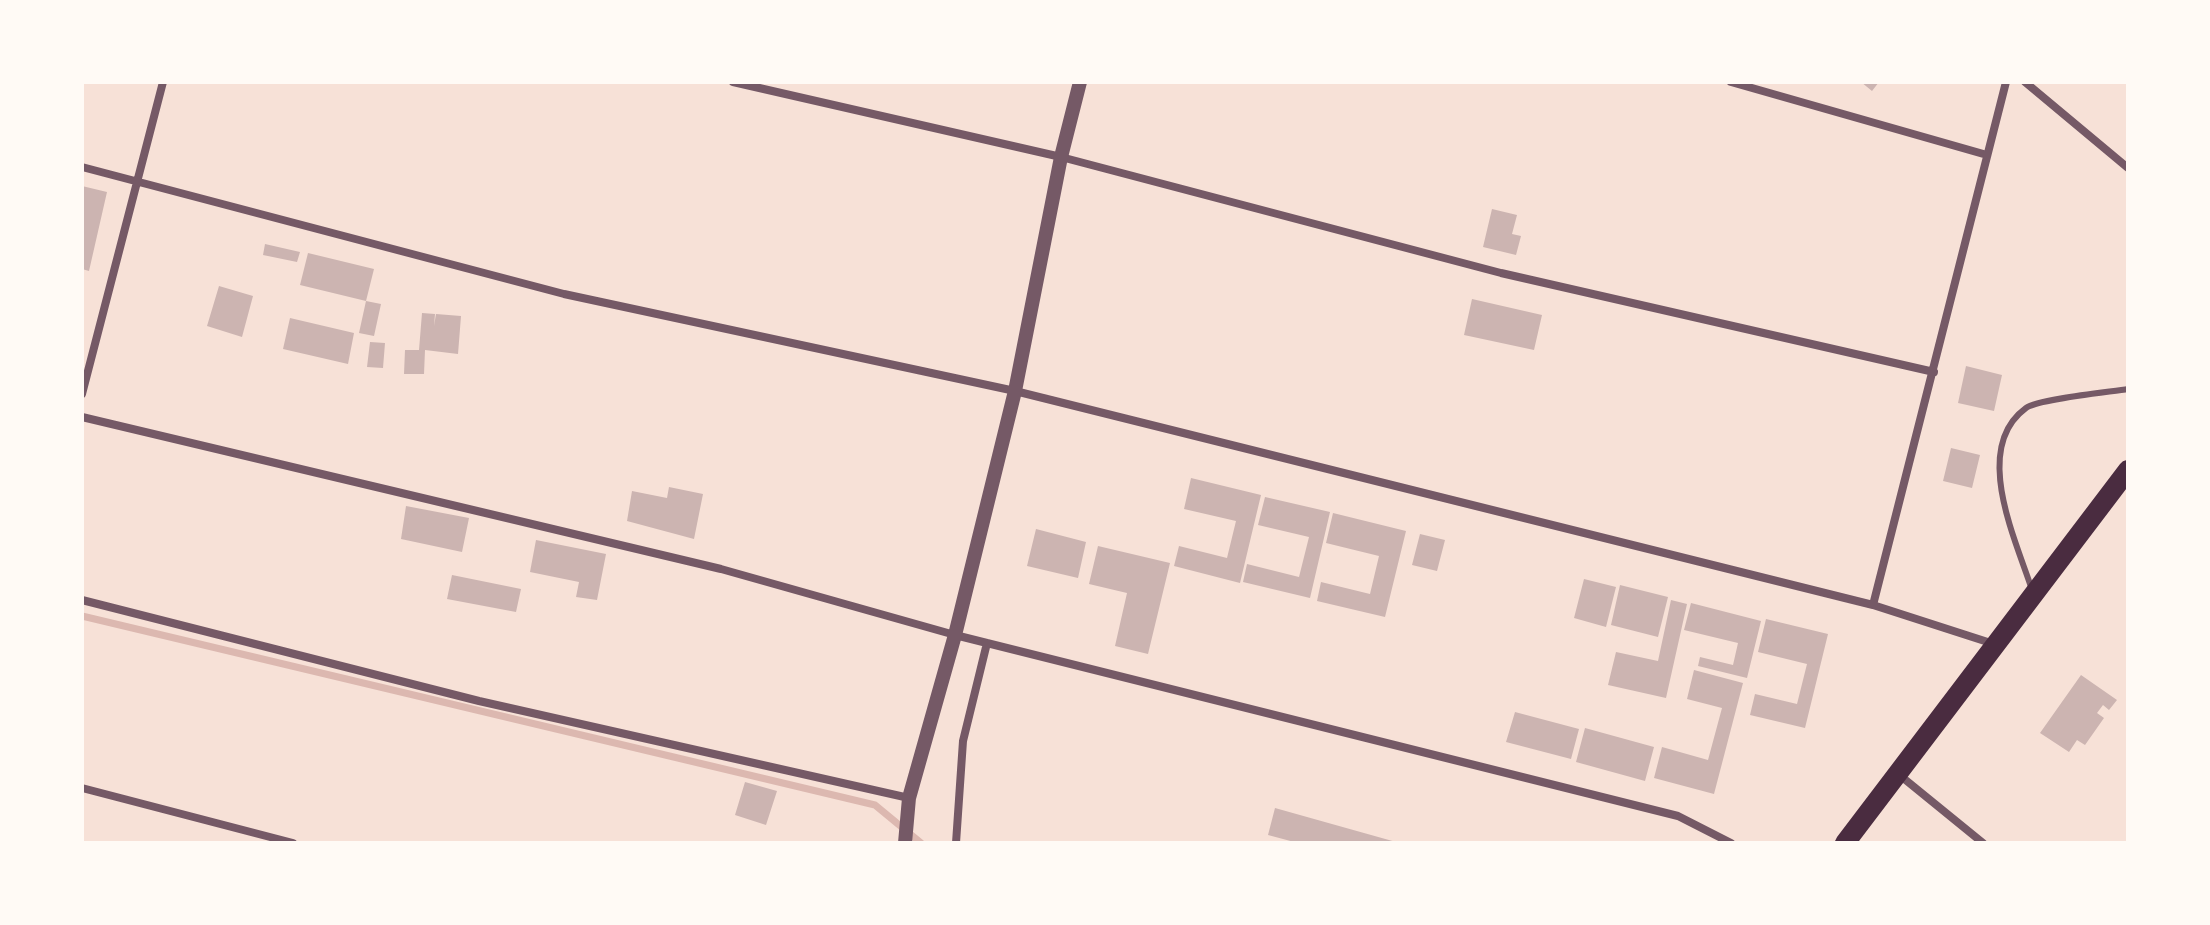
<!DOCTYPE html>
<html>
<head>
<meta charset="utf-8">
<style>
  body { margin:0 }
  #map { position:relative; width:2210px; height:925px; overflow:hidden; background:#f7e1d7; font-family:Jost,sans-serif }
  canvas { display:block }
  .frame { position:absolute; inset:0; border:84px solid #fffaf5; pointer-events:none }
</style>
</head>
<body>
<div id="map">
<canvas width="2210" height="925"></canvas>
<div class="frame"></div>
</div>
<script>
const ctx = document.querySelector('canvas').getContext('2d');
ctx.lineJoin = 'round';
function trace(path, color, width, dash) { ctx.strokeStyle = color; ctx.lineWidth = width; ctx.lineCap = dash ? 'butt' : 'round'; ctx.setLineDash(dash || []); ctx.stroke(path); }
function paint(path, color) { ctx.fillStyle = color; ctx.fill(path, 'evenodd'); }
trace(new Path2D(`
  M 82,616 L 875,805 L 921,843`), '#dcb8b0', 7);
paint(new Path2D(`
  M 1861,82 L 1879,82 L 1872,91 Z
  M 82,186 L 107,192 L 89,271 L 82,269 Z
  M 1492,209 L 1517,215 L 1512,234 L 1521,236 L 1516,255 L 1483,247 Z
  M 265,244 L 300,252 L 297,262 L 263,255 Z
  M 308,253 L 374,269 L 366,301 L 381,304 L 374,336 L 359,333 L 366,301 L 300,285 Z
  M 219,286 L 253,296 L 242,337 L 207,326 Z
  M 1472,299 L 1542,315 L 1534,350 L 1464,335 Z
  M 422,313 L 435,314 L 434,326 L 436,314 L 461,316 L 458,354 L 425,350 L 424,374 L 404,374 L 405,350 L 419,350 Z
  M 290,318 L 354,333 L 348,364 L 283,349 Z
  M 370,342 L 385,343 L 383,368 L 367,367 Z
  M 1966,366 L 2002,375 L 1994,411 L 1958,403 Z
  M 1951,448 L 1980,455 L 1972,488 L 1943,481 Z
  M 1191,478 L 1261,495 L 1240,583 L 1174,566 L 1179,546 L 1227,558 L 1236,521 L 1184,509 Z
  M 669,487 L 703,494 L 694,539 L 627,521 L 632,491 L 667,498 Z
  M 1265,497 L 1330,512 L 1310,598 L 1243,582 L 1247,564 L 1299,577 L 1309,537 L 1258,525 Z
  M 406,506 L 469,518 L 462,552 L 401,539 Z
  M 1333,513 L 1406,531 L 1385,617 L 1317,601 L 1321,582 L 1370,594 L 1379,556 L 1326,543 Z
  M 1036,529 L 1086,542 L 1078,578 L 1027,566 Z
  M 1420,534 L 1445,540 L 1437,571 L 1412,565 Z
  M 536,540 L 606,554 L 597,600 L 576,597 L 579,582 L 530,572 Z
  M 1098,546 L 1170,563 L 1148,654 L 1115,646 L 1127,593 L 1089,584 Z
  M 452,575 L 521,589 L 516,612 L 447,599 Z
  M 1584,579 L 1616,587 L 1606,627 L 1574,618 Z
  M 1620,585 L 1668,597 L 1658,637 L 1611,625 Z
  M 1671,600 L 1687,604 L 1666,698 L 1608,685 L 1616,652 L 1658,661 Z
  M 1691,603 L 1761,621 L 1747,678 L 1698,666 L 1700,657 L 1733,665 L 1738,643 L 1684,630 Z
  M 1766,619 L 1828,634 L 1805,728 L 1750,715 L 1755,694 L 1797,704 L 1807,664 L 1758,652 Z
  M 1694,670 L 1743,683 L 1714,794 L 1654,778 L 1662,747 L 1708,760 L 1722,708 L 1687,699 Z
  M 2081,675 L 2117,700 L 2109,710 L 2103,705 L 2097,713 L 2104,718 L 2085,745 L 2077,740 L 2069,752 L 2040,733 Z
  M 1515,712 L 1579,729 L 1571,759 L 1506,742 Z
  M 1585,728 L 1654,747 L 1645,781 L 1576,762 Z
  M 745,782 L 777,791 L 766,825 L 735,815 Z
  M 1275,808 L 1396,842 L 1396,843 L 1298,843 L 1268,835 Z`), '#ccb4b1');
trace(new Path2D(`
  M 2032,590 C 2016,540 1971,448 2026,408 C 2038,399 2109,392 2128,389`), '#755966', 6);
trace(new Path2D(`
  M 733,82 L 1061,157 L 1501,273 L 1934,372
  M 1731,82 L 1987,155
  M 2025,82 L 2128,168
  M 82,167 L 564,294 L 1015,391 L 1873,605 L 1994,644
  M 82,394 L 163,82
  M 82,417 L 721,569 L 955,635 L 1678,816 L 1731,843
  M 82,600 L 479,701 L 909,798
  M 1873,605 L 2006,82
  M 1897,773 L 1983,843
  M 82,788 L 293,843
  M 956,843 L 963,741 L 987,643`), '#755966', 8);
trace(new Path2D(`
  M 905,843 L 909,798 L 955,635 L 1015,391 L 1061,157 L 1080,82`), '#755966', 14);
trace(new Path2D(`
  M 1845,843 L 2128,470`), '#4a2c40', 20);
</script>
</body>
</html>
